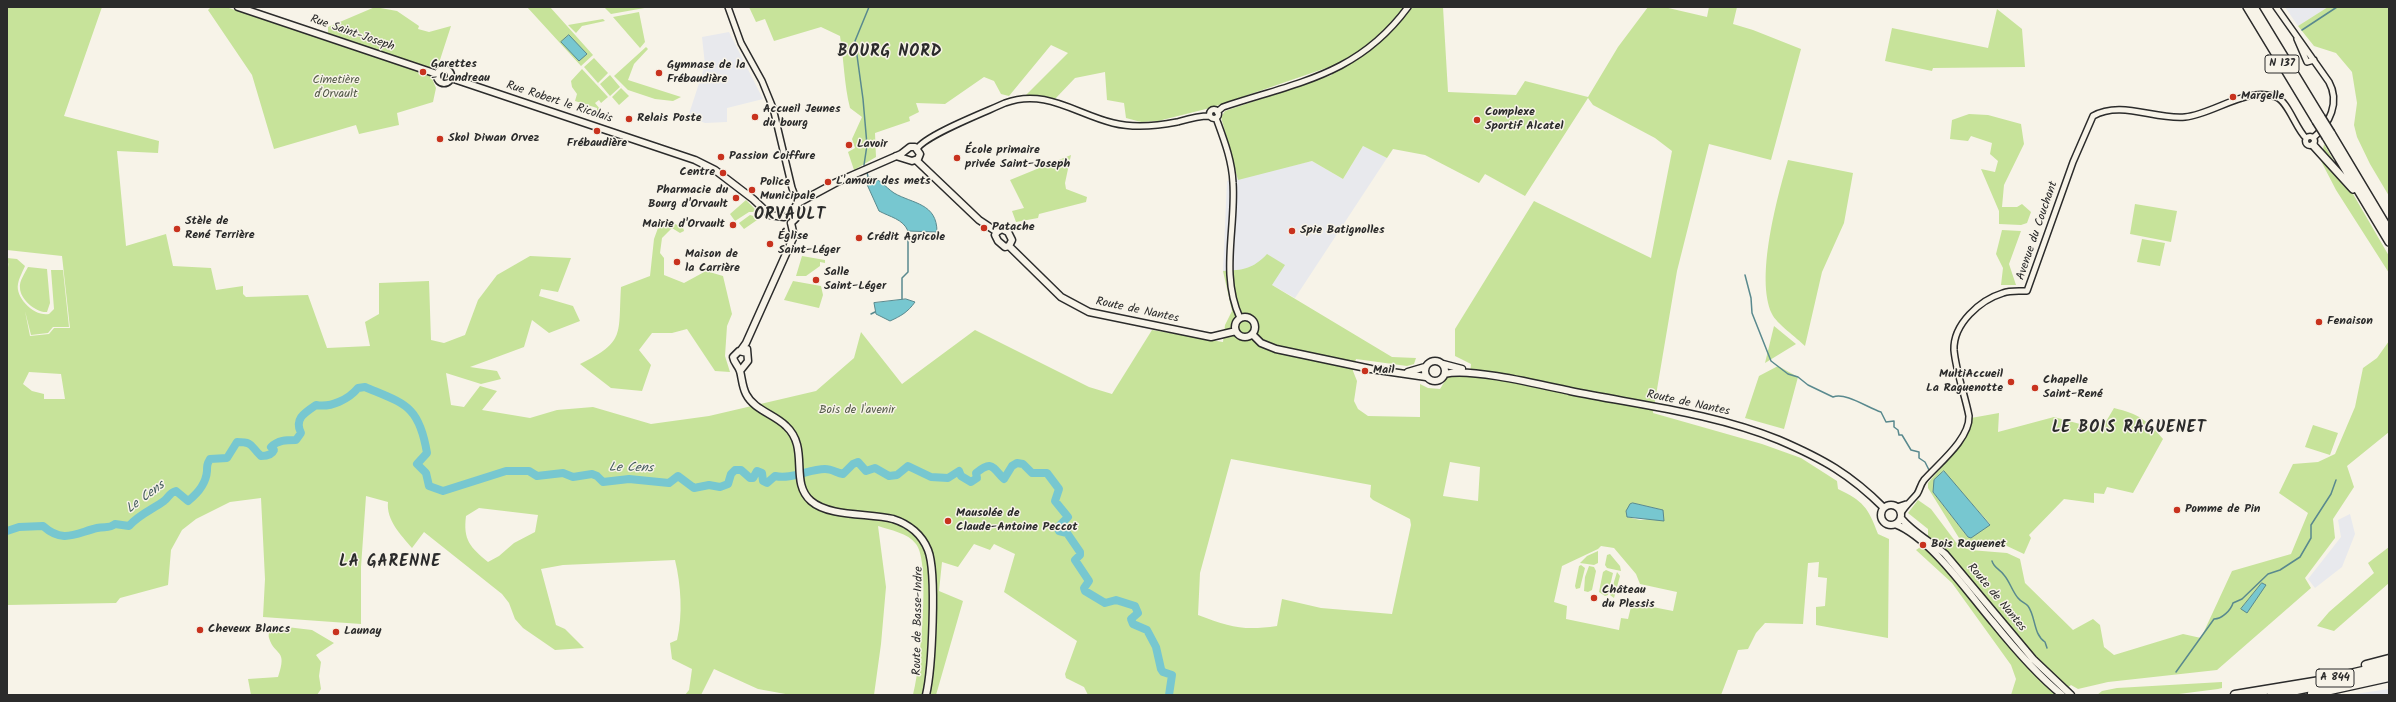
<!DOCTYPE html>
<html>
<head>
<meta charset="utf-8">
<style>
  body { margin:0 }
  #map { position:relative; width:2396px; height:702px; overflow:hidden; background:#f7f3e8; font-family:Kalam,sans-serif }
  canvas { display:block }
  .frame { position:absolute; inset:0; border:8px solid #2b2b2b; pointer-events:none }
</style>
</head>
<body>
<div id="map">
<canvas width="2396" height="702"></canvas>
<div class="frame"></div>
</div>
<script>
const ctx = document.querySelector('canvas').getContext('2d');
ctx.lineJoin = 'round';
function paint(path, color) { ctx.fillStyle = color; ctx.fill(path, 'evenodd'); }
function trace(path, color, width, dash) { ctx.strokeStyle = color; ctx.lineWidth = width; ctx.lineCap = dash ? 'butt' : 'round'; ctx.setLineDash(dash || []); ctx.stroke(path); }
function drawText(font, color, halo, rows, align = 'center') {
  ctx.font = font + ' Kalam,sans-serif'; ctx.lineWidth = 3; ctx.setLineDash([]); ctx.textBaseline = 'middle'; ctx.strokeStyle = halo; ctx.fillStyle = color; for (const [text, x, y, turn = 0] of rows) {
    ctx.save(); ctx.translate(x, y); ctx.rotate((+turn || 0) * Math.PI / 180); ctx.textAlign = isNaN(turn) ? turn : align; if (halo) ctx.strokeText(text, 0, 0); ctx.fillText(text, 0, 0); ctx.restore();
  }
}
paint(new Path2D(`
  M 2285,7 L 2328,7 L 2298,26 Z
  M 729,32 L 763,99 L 727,108 L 727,122 L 705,123 L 688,117 L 705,65 L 702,37 Z
  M 1363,146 L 1387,158 L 1295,298 L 1272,285 L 1257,265 L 1237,271 L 1223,271 L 1227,181 L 1312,161 L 1343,179 Z
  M 2350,514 L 2355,534 L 2342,567 L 2315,588 L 2308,579 L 2341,537 L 2338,520 Z
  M 2389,689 L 2389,695 L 2348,695 Z`), '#e8e9ed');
paint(new Path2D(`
  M 7,7 L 102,7 L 64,116 L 159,141 L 158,153 L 117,151 L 126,246 L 166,234 L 173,266 L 211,268 L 216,290 L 243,286 L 243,294 L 246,297 L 308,295 L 327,348 L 370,346 L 365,322 L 379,314 L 379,283 L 429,281 L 431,340 L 444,343 L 465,335 L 478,300 L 497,275 L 530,256 L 571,258 L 558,292 L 541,289 L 539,296 L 573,306 L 580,321 L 549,333 L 532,320 L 524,347 L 470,367 L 497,371 L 501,379 L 481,384 L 446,373 L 451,405 L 464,407 L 480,386 L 497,391 L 482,410 L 530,418 L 557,410 L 593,407 L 651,424 L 709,416 L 816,391 L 854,358 L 861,332 L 902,384 L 975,330 L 1089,387 L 1112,394 L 1152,330 L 1223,342 L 1225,325 L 1232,311 L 1223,271 C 1243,270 1253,269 1267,254 L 1285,265 L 1272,285 L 1392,357 L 1416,358 L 1414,364 L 1407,366 L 1356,359 L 1353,371 L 1357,381 L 1354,401 L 1358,409 L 1368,416 L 1420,417 L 1420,384 L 1428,388 L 1440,389 L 1448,376 L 1470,375 L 1471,364 L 1455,356 L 1455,329 L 1534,201 L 1651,258 L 1672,151 L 1655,138 L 1593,105 L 1588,98 L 1525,196 L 1485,174 L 1479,183 L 1425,155 L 1393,149 L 1387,158 L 1363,146 L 1343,179 L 1312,161 L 1238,180 L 1221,117 L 1225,111 L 1332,75 L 1332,66 L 1210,108 L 1158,121 L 1141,122 L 1126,118 L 1124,103 L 1107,100 L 1105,72 L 1075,78 L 1055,99 L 1025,96 L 1068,53 L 1051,45 L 1009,96 L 1001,94 L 994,81 L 984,77 L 945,104 L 916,103 L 919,112 L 909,117 L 910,121 L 875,133 L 876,157 L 854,170 L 848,152 L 855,148 L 852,139 L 862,117 L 850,108 C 844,84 844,60 840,36 L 821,27 L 774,41 L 765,19 L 756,22 L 749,7 L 1443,7 L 1448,92 L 1516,95 L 1525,81 L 1588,97 L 1618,47 L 1648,7 L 1664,7 L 1707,17 L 1709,7 L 1737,7 L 1733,24 L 1753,30 L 1801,49 L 1771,160 L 1709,144 L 1677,271 L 1653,413 L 1762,444 L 1801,458 L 1837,481 L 1838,489 C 1863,501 1868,507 1878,534 L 1889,539 L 1888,638 L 1816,625 L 1816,607 L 1825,606 L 1827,578 L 1818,577 L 1819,562 L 1808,563 L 1803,624 L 1765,623 L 1756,633 L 1748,649 L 1738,650 L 1721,695 L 1088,695 L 1084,687 L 1066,678 L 1065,674 L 1077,641 L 1004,592 L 1015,554 L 994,544 L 990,550 L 974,544 L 958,567 L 942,562 L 939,591 L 963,601 L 936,695 L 913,695 C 920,671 931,562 916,544 C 908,533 890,530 878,526 L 886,587 L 881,644 L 874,695 L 791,695 L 758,689 L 714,669 L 701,695 L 685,695 L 689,690 L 692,669 L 672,659 L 670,643 L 677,640 C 683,615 681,585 675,560 L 563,565 L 541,569 L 556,625 L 565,629 L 584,648 L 555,650 L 523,628 L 515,619 L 509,603 L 502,594 L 424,532 L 412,548 C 401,535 386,520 388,502 L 366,496 L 361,567 L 361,624 L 263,617 L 265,579 L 261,498 L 230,502 L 196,519 L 182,530 L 171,550 L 168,585 L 120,598 L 116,603 L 7,605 L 7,261 L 9,267 L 7,258 L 17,259 L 25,266 C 23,271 19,278 18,284 C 15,298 35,317 49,314 L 54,309 L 51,270 L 63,270 L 69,327 L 53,327 L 48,333 L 31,335 L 25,311 L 30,336 L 49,334 L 54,328 L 70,328 L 62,256 L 7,250 ZM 29,372 L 61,374 L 65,399 L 44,399 L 44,394 L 32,391 L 23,384 ZM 1231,459 L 1371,485 L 1370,497 L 1373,500 L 1410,519 L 1411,525 L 1392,614 L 1321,608 L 1282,599 L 1277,626 C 1243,631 1230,627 1198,615 L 1200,573 ZM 1450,462 L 1480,467 L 1478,501 L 1443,496 ZM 1633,503 L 1663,510 L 1663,518 L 1640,520 L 1627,517 ZM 479,508 L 538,515 L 535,532 L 514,543 L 499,556 L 488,562 C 470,547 463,540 466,516 ZM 1601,546 L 1614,548 L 1636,574 L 1640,584 L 1677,592 L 1673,611 L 1632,603 L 1628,619 L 1621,618 L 1619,630 L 1566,619 L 1567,606 L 1554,602 L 1562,566 L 1598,549 Z
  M 211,7 L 226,7 L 431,76 L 436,88 L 433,102 L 397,113 L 399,125 L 359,134 L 356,125 L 274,149 L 252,75 L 208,10 Z
  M 375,7 L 397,11 L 419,26 L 418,29 L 429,32 L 451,26 L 438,66 L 431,69 L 328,33 L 328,27 Z
  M 527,7 L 550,7 L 593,55 L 581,66 Z
  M 604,7 L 650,7 L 611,14 Z
  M 2328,7 L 2389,7 L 2389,196 L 2370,164 L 2357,137 L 2354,125 L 2357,103 L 2352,72 L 2336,53 L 2314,46 L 2298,26 Z
  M 1997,9 L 2022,29 L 2025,67 L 1933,68 L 1932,71 L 1885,61 L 1892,28 L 1988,48 Z
  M 639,12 L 645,42 L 640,48 L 613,17 Z
  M 603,19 L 605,21 L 582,26 L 576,33 L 568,25 Z
  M 646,47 L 648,49 L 634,64 L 628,80 L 681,97 L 673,101 L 655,99 L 628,90 L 614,76 Z
  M 594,58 L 608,73 L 598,83 L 584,67 Z
  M 582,69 L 608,97 L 601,103 L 599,100 L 595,103 L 600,109 L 597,111 L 597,108 L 575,101 L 577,94 L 572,87 L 571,81 Z
  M 610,75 L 620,87 L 610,96 L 600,84 Z
  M 621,88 L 629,96 L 619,105 L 612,97 Z
  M 1969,114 L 1988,115 L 2021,124 L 2024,144 L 2004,185 L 2002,207 L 2017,207 L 2022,204 L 2031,212 L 2027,223 L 2021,225 L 1999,224 L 1999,211 L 1981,169 L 1995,172 L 1998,161 L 1990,154 L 1992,143 L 1971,136 L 1968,141 L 1950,139 L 1952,120 Z
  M 2324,144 L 2389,256 L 2389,273 L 2336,190 L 2321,161 Z
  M 1071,155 L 1065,183 L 1066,189 L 1087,197 L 1086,202 L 1039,214 L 1038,218 L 1016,222 L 1012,211 L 1024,208 L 1010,180 Z
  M 1788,160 L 1853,173 L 1844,223 L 1822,272 L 1805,346 C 1797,338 1776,323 1772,314 C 1755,278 1777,198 1788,160 Z
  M 746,200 L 758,212 L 749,212 L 735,221 L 730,214 Z
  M 2135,204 L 2177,211 L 2171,242 L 2130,234 Z
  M 750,215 L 760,218 L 744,229 L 739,223 Z
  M 669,222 L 683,227 L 684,231 L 680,233 L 672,228 L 662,238 L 660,253 L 664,258 L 664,275 L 684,283 L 706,271 L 723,276 L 732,314 L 727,326 L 725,356 L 730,372 L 715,371 L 687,329 L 672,333 L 652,333 L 639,350 L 651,365 L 642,391 L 611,388 L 580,364 C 626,342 618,334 621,287 L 650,276 L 654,239 L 658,228 Z
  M 2002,230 L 2021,231 L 2009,264 L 2016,285 L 2001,285 L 2003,268 L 1996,254 Z
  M 2142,239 L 2165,243 L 2160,266 L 2137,262 Z
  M 802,256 L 825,260 L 825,263 L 820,262 L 820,266 L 806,276 L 796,276 Z
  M 28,267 L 47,269 L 50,303 L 47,312 C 36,313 20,299 20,288 C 19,281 25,273 28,267 Z
  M 793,281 L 821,286 L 823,295 L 819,308 L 784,300 Z
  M 1774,326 L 1796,344 L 1765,363 Z
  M 2389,341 L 2389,432 L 2347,466 L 2354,487 L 2333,519 L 2335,538 L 2305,578 L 2311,588 L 2217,670 L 2108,682 L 2078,689 L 2071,685 L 2062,692 L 2063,695 L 2011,695 L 2016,679 L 2011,665 L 1952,583 L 1916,550 L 1928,542 L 1928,529 L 1908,513 L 1918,500 L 1931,509 L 1958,545 L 1970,550 L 2007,553 L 2020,559 L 2025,583 L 2073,630 L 2093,619 L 2100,625 L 2104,647 L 2114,655 L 2183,634 L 2201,638 L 2232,571 L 2291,554 L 2308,513 L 2279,493 L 2293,464 L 2318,462 L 2335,454 L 2355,407 L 2363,368 L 2377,358 Z
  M 1778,366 L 1798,377 L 1784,429 L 1745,418 L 1759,376 Z
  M 2114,408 C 2139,414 2147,420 2163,439 L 2133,493 L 2107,487 L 2104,494 L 2094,493 L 2094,503 L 2064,499 L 2029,535 L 2031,538 L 2024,554 L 2007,546 L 1969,542 L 1959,538 L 1928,488 L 1928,483 C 1943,464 1968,442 1971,418 L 1999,413 L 1998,432 L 2054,417 L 2080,424 L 2104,425 ZM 1943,471 L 1990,524 L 1971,537 L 1968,537 L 1933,492 Z
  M 2313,425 L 2338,433 L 2330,455 L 2305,447 Z
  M 2389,547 L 2389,583 L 2334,631 L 2317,626 L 2329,612 L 2374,573 L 2368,563 Z
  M 1598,551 L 1598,563 L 1594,565 L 1580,563 L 1587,556 Z
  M 1610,554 L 1620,566 L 1621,571 L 1607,568 L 1605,565 L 1607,555 Z
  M 1581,565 L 1585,568 L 1580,588 L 1576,589 L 1575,586 L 1579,566 Z
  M 1589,566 L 1594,567 L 1596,571 L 1592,590 L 1588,592 L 1584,591 L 1585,577 Z
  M 1606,570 L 1613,573 L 1608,595 L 1605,596 L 1599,592 L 1603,572 Z
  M 1617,572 L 1620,576 L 1614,598 L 1610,595 Z
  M 270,625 L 312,630 L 334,643 L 316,655 L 321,662 L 319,676 L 321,689 L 317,695 L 251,695 L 248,679 L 278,677 C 288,648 275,657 269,638 C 268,635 270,629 270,625 Z
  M 2222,682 L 2222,688 L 2218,689 L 2171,695 L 2097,695 L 2102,691 L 2117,688 Z`), '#c7e39a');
const water = new Path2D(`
  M 569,35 L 587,54 L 579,61 L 561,42 Z
  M 868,177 C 879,177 885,187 894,193 C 913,204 937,203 937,232 L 908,231 C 903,219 890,217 879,211 L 865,180 Z
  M 906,299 L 915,302 C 908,312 901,316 890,321 L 876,314 L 874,303 Z
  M 1944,471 L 1990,525 L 1971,538 L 1968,537 L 1933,492 L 1934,480 Z
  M 1633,503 L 1663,510 L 1664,521 L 1627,517 L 1626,511 L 1630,504 Z
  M 2262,583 L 2266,585 L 2247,613 L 2241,609 Z`);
paint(water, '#77c7d0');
trace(water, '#59898e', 1);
trace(new Path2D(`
  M 2302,30 L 2337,7
  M 864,165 L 867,145 L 863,99 L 855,41 L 869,7
  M 867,172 L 868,177
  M 1745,275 L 1751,298 L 1752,313 L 1771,361 L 1788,374 L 1798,377 L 1808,385 L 1833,397 C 1846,392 1868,408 1881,412 L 1886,422 L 1894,421 L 1894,427 L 1898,430 L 1899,435 L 1902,435 L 1911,450 L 1919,452 L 1919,458 L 1925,462 L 1929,470
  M 902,299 L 902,278 L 908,272 L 908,234
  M 871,314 L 875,312
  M 1992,561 C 1994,568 2000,569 2004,575 C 2010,582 2012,591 2018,598 C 2021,602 2026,603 2028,606 C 2036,617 2033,634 2045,642 L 2047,648
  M 2176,672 L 2214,619 C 2222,619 2231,610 2233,603 L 2242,599 L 2268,574 L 2280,570 L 2300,557 L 2311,538 L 2311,525 L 2331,494 L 2336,480`), '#59898e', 1.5);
trace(new Path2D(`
  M 7,531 L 19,527 L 43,526 C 63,544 76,533 97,528 C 105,526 109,529 115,524 L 129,526 C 138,515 153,509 164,501 C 169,497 169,493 176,491 L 188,501 C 197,494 206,484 207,471 C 207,466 207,464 210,459 L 227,458 L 237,442 C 254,442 250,446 261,456 C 266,456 272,455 274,450 L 271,447 C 278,440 286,440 296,440 L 301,433 C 294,419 304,413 316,405 C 331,408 349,399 358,388 L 365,387 C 405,404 419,405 427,453 L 417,464 L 426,473 L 429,486 L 443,491 L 506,471 L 529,471 L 537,476 L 563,473 L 573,477 L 592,474 L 597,476 L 603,482 L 629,479 L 669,483 L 678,476 L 694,488 L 709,485 L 720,487 L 728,484 L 731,474 L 735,470 L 741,470 L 750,478 L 753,478 L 757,471 L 762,473 L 763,481 L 767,483 L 775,476 C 791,480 809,469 825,469 C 832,469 837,473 843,474 L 853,464 L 858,462 L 866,471 L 875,468 L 889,476 L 897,475 L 908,466 L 931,477 L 948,478 L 959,471 L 961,476 L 971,482 L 977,478 L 976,473 C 992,460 992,467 1004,479 L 1012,466 L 1017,463 L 1023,464 L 1032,473 L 1047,473 L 1059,489 L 1055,501 L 1068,517 L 1058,527 L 1059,531 L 1067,533 L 1080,552 L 1080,555 L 1075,560 L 1089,581 L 1084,588 L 1085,591 L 1105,603 L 1116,600 L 1135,606 L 1138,613 L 1131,619 L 1133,624 L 1147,630 L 1156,647 L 1161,669 L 1163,672 L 1172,675 L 1169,695`), '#77c7d0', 8);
const tertiary = new Path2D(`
  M 728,7 L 741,43 L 762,81 L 773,108 L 792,188 L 798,203
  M 2276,7 L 2329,82 C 2340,102 2330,124 2313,138
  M 2297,39 L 2307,62 L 2314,60
  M1209.5 114a4.5 4.5 0 1 1 9 0a4.5 4.5 0 1 1-9 0Z
  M 1217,112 L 1223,107 C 1298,82 1358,75 1408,7
  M 1216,118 C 1224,140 1232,160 1233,183 C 1236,228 1220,275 1240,318
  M2305.5 141a4.5 4.5 0 1 1 9 0a4.5 4.5 0 1 1-9 0Z
  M 917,149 C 925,135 988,111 1005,103 C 1045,88 1076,114 1113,123 C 1133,128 1157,126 1177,122 C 1188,119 1198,116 1209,116
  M 1897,507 L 1906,504
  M 1901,513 C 1906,505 1912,500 1917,494 C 1920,490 1920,485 1924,480 C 1938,464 1970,439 1969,416 C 1965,395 1956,372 1954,350 C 1953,324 1980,300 2003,293 C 2010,290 2019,291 2027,291 L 2073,162 L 2093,116 C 2121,100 2155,120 2185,117 C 2214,114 2247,86 2276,97 C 2288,101 2296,129 2306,138`);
const secondary = new Path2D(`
  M 238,7 L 437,74
  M437 76a7 7 0 1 1 14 0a7 7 0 1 1-14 0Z
  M 451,78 L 695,160 L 715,170 L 753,199 L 770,215 L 784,217
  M 916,160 L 979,220 L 997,232
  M 792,211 L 798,203 L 837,182 L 901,154 L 910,147 L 915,147 L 920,154 L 918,159 L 912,161 L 896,156
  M 791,223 L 796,218 L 792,211
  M 997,232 L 1002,229 L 1008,232 L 1012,240 L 1009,246
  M 997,232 L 995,235 L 998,241 L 1005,247 L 1009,246
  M 1009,246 L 1061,297 L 1089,312 L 1211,337 L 1236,331
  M1235 327a10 10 0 1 1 20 0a10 10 0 1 1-20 0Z
  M 1252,334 L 1261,343 L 1276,349 L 1371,369 L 1426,377
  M 741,350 L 746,343 L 794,236 L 791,223
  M 747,353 L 739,351 L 733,357 C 734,363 738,365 740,371 C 742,378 742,386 746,394 C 754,410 774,414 786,426 C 810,448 789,482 811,501 C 829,517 870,513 893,519 C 909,524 922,535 928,550 C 937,572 932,670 926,695
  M1425 371a10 10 0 1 1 20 0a10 10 0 1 1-20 0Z
  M 1443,364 L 1462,369
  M 740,371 L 748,361 L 747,349
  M 1408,372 L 1425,367
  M 1445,374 C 1468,367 1542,385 1570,391 C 1639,405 1713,413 1779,440 C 1823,459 1850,474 1884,508
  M1881 515a10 10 0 1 1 20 0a10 10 0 1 1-20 0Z
  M 1901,518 C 1912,532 1931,542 1945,554 L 2033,659 L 2071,695
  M 1895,524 C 1931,538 1968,593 1993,622 C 2014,648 2036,674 2062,695`);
const trunk = new Path2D(`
  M 2247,7 L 2316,121
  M 2254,7 L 2321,117
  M 2331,133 L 2389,230
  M 2326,137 L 2389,242
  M 2313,145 L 2353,189`);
const motorway = new Path2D(`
  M 2366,665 L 2389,659
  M 2312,694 L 2389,677
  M 2235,695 L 2320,681 L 2389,665
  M 2272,695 L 2389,671`);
trace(tertiary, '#2b2b2b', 8);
trace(secondary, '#2b2b2b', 9);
trace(trunk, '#2b2b2b', 10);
trace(motorway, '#2b2b2b', 11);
trace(tertiary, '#f7f3e8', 5);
trace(secondary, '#f7f3e8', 6);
trace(trunk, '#f7f3e8', 7);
trace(motorway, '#f7f3e8', 8);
const trunkBridge = new Path2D(`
  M 2321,117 L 2331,133
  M 2316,121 L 2326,137`);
trace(trunkBridge, '#2b2b2b', 10, []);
trace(trunkBridge, '#f7f3e8', 7);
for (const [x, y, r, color] of [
  [423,72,4,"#c8321e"],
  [659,73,4,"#c8321e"],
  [2233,97,4,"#c8321e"],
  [755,117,4,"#c8321e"],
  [629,119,4,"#c8321e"],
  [1477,120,4,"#c8321e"],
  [597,131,4,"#c8321e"],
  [440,139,4,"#c8321e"],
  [849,145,4,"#c8321e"],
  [721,157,4,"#c8321e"],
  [957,158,4,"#c8321e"],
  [723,173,4,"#c8321e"],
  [828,182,4,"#c8321e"],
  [752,190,4,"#c8321e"],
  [736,198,4,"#c8321e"],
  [733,225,4,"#c8321e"],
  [984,228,4,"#c8321e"],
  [177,229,4,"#c8321e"],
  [1292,231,4,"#c8321e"],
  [859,238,4,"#c8321e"],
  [770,244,4,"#c8321e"],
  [677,262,4,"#c8321e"],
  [816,280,4,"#c8321e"],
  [2319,322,4,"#c8321e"],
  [1365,371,4,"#c8321e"],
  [2011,382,4,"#c8321e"],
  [2035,388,4,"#c8321e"],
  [2177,510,4,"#c8321e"],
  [948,521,4,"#c8321e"],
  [1923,545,4,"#c8321e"],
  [1594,598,4,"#c8321e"],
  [200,630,4,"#c8321e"],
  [336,632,4,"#c8321e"]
]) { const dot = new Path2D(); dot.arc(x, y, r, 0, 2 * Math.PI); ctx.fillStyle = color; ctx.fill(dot); trace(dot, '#f7f3e8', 1.5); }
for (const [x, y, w] of [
  [2282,64,34],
  [2335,678,38]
]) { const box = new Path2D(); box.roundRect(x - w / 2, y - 9, w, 18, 3); ctx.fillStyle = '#f7f3e8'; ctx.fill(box); trace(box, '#2b2b2b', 1); }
drawText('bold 11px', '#2b2b2b', null, [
  ["N 137",2282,64],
  ["A 844",2335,678]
]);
drawText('12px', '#2b2b2b', '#f7f3e8', [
  ["Rue Saint-Joseph",352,34,19],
  ["Rue Robert le Ricolais",559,103,18],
  ["Avenue du Couchant",2038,231,-71],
  ["Route de Nantes",1137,311,12],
  ["Route de Nantes",1688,404,12],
  ["Route de Nantes",1996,598,50],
  ["Route de Basse-Indre",919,621,-89]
]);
drawText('bold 12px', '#2b2b2b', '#f7f3e8', [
  ["Garettes",431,65],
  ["- Landreau",431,79],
  ["Gymnase de la",667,66],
  ["Frébaudière",667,80],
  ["Margelle",2241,97],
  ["Accueil Jeunes",763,110],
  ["du bourg",763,124],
  ["Complexe",1485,113],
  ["Sportif Alcatel",1485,127],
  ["Relais Poste",637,119],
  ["Skol Diwan Orvez",448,139],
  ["Frébaudière",597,144,"center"],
  ["Lavoir",857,145],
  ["École primaire",965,151],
  ["privée Saint-Joseph",965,165],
  ["Passion Coiffure",729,157],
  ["Centre",715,173,"right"],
  ["L'amour des mets",836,182],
  ["Police",760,183],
  ["Municipale",760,197],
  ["Pharmacie du",728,191,"right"],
  ["Bourg d'Orvault",728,205,"right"],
  ["Stèle de",185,222],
  ["René Terrière",185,236],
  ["Mairie d'Orvault",725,225,"right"],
  ["Patache",992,228],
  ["Spie Batignolles",1300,231],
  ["Église",778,237],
  ["Saint-Léger",778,251],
  ["Crédit Agricole",867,238],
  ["Maison de",685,255],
  ["la Carrière",685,269],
  ["Salle",824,273],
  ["Saint-Léger",824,287],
  ["Fenaison",2327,322],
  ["Mail",1373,371],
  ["MultiAccueil",2003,375,"right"],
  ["La Raguenotte",2003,389,"right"],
  ["Chapelle",2043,381],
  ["Saint-René",2043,395],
  ["Pomme de Pin",2185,510],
  ["Mausolée de",956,514],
  ["Claude-Antoine Peccot",956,528],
  ["Bois Raguenet",1931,545],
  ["Château",1602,591],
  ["du Plessis",1602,605],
  ["Cheveux Blancs",208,630],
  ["Launay",344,632]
], 'left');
drawText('12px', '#525947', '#f7f3e8', [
  ["Cimetière",336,81],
  ["d'Orvault",336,95],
  ["Bois de l'avenir",857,411]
]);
drawText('italic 13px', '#425a5d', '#f7f3e8', [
  ["Le Cens",631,469,1],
  ["Le Cens",146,498,-37]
]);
ctx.letterSpacing = '1px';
drawText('bold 16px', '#2b2b2b', '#f7f3e8', [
  ["BOURG NORD",890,53],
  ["ORVAULT",790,216],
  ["LE BOIS RAGUENET",2129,429],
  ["LA GARENNE",390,563]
]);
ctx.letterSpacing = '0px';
</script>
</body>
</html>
